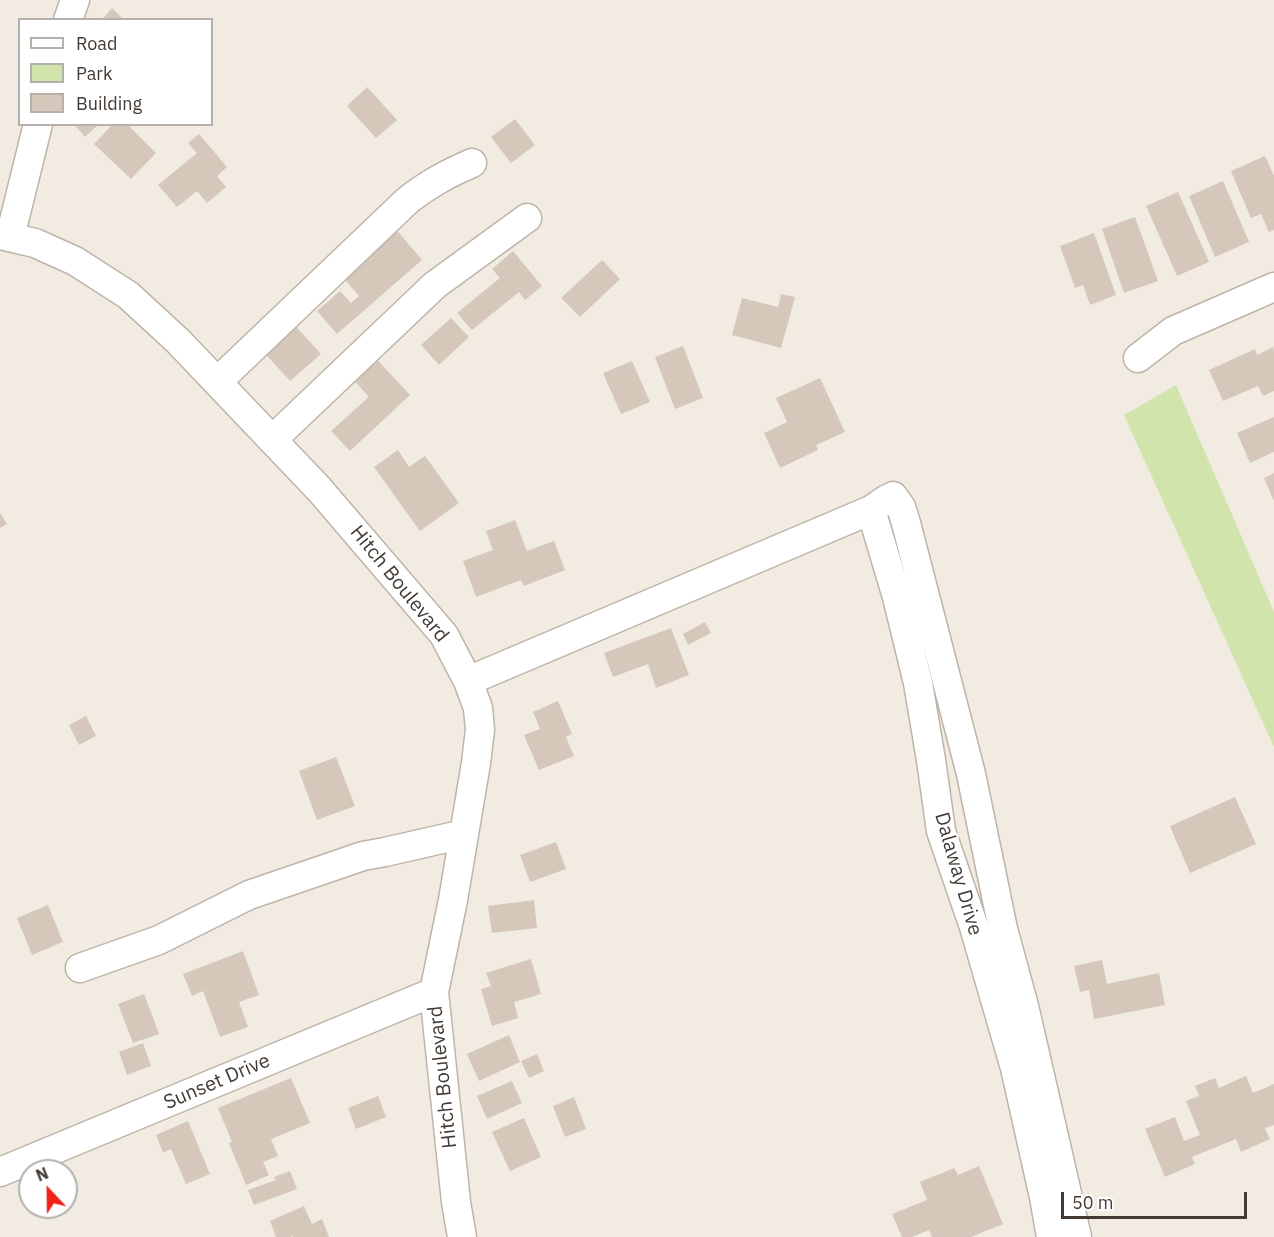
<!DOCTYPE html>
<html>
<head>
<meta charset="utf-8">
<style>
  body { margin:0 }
  #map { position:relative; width:1274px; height:1237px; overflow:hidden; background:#f1ebe2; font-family:"IBM Plex Sans",sans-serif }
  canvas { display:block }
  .legend { position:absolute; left:18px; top:18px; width:195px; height:108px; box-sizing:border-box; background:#fff; border:2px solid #b3b0ad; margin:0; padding:8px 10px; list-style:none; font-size:18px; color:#423a33 }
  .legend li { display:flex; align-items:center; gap:12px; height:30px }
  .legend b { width:30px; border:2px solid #b3b0ad }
  .north { position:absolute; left:18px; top:1159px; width:60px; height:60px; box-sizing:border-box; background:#fff; border:2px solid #b3b0ad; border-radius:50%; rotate:338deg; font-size:16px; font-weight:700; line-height:24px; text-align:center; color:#423a33 }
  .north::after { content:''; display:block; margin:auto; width:21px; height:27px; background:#f22218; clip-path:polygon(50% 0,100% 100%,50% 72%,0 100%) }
  .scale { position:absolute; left:1061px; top:1192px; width:186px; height:27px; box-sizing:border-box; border:3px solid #423a33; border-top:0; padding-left:8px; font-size:18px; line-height:21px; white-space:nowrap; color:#423a33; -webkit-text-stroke:4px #fff; paint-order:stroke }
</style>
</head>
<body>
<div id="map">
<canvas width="1274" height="1237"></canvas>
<ul class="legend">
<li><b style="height:8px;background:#fff"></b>Road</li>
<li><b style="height:16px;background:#d1e4ac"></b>Park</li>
<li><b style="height:16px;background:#d5c8bb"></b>Building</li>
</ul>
<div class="north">N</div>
<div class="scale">50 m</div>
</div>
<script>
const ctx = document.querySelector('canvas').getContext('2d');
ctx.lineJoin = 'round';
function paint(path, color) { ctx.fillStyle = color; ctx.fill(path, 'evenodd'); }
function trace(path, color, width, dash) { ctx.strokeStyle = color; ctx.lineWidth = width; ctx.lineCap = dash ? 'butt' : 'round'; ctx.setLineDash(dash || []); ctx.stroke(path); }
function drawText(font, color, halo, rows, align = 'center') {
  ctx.font = font + ' "IBM Plex Sans",sans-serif'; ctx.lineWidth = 4.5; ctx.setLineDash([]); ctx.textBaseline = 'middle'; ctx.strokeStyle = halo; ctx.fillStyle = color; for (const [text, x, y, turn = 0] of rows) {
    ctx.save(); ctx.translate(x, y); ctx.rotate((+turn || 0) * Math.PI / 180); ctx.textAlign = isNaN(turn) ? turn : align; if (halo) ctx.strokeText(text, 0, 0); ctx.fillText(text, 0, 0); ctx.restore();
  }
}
paint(new Path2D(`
  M 1176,385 L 1274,612 L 1274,747 L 1124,415 Z`), '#d1e4ac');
paint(new Path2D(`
  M 112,8 L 124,20 L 102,20 Z
  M 367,87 L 397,120 L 376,138 L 347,106 Z
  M 515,119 L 535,145 L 511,163 L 491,137 Z
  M 74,124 L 99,124 L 85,137 Z
  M 113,124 L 127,124 L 156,153 L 131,179 L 94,144 Z
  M 199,134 L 227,167 L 217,176 L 226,187 L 207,203 L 197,191 L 177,207 L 158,185 L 197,153 L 188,143 Z
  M 1265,156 L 1274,176 L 1274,230 L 1269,232 L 1261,214 L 1251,218 L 1231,171 Z
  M 1223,181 L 1249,242 L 1215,257 L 1189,196 Z
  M 1178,192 L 1209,262 L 1177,276 L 1146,206 Z
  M 1135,217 L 1158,281 L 1124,293 L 1102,229 Z
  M 390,222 L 422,260 L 337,334 L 317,311 L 340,291 L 351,303 L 359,296 L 336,269 Z
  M 1094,233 L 1116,295 L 1090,305 L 1083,285 L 1075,288 L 1060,246 Z
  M 513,251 L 542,286 L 525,300 L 519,292 L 472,330 L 457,313 L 500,278 L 492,269 Z
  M 602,260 L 620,279 L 580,317 L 561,298 Z
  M 781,294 L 795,297 L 781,348 L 732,335 L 742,298 L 778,307 Z
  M 451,318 L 469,337 L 439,365 L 421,345 Z
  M 290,320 L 321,354 L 290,381 L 259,347 Z
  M 683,346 L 703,398 L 675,409 L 655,357 Z
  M 1273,347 L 1274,351 L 1274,391 L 1263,396 L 1258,386 L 1223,401 L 1209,370 L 1255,349 L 1257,355 Z
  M 371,353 L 410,395 L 350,451 L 331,431 L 369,397 L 348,374 Z
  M 632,361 L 650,402 L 621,414 L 603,373 Z
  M 820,378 L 845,432 L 816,445 L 818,450 L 780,468 L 764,433 L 787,422 L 776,398 Z
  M 1274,417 L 1274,452 L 1250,463 L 1237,433 Z
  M 398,450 L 409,467 L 425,456 L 459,503 L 420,531 L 374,467 Z
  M 1274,473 L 1274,501 L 1264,478 Z
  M 0,513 L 7,524 L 0,528 Z
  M 515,520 L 527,551 L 554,541 L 565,570 L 524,586 L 521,580 L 476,597 L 463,561 L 493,550 L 486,531 Z
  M 705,622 L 711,633 L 688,645 L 683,634 Z
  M 671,628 L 689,675 L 656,688 L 648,664 L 613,677 L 604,653 Z
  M 558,701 L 572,734 L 566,737 L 574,756 L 539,770 L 524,735 L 540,729 L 533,712 Z
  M 86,716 L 96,736 L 79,745 L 69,725 Z
  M 336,757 L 355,806 L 317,820 L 299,771 Z
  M 1235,797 L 1256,844 L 1190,873 L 1170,826 Z
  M 556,842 L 566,869 L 530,882 L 520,855 Z
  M 534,900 L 537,928 L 492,933 L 488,906 Z
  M 48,905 L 63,942 L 32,955 L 17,918 Z
  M 243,951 L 259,995 L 239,1002 L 248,1027 L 220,1037 L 203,991 L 192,996 L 183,974 Z
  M 531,959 L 541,994 L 514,1002 L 518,1018 L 492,1026 L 481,989 L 491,986 L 486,973 Z
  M 1102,960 L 1107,984 L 1159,973 L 1165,1005 L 1094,1019 L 1089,990 L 1080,992 L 1074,966 Z
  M 144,994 L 159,1034 L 133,1043 L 118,1004 Z
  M 509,1035 L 520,1062 L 479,1081 L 467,1054 Z
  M 143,1043 L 151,1066 L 127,1075 L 119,1052 Z
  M 537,1054 L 544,1071 L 529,1078 L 521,1061 Z
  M 1246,1076 L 1253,1093 L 1274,1084 L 1274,1125 L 1265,1128 L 1270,1139 L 1241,1152 L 1236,1139 L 1192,1157 L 1195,1164 L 1165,1177 L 1145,1129 L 1175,1117 L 1184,1141 L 1200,1135 L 1186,1101 L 1199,1096 L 1195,1086 L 1215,1078 L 1219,1088 Z
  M 291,1078 L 310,1123 L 271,1139 L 278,1156 L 263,1162 L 269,1175 L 246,1185 L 229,1143 L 232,1142 L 218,1108 Z
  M 512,1081 L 522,1103 L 487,1119 L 477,1096 Z
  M 378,1096 L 386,1117 L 356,1129 L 348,1108 Z
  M 574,1097 L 586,1129 L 565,1137 L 553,1106 Z
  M 524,1118 L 541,1157 L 510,1171 L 492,1132 Z
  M 188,1121 L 210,1174 L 186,1184 L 171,1149 L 163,1153 L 156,1135 Z
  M 979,1166 L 1003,1224 L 971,1237 L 932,1237 L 929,1230 L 912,1237 L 902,1237 L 892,1214 L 927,1200 L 920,1182 L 954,1168 L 958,1175 Z
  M 290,1171 L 297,1189 L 254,1205 L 248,1190 L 276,1180 L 274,1177 Z
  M 304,1206 L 312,1224 L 322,1219 L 329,1237 L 293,1237 L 293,1236 L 290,1237 L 276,1237 L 270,1221 Z`), '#d5c8bb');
const minor = new Path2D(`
  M 68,20 L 75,0
  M 0,235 L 35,243 L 75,261 L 128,295 L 178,341 L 319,489 L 444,635 L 468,681 L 478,708 L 480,730 L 476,763 L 453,900 L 434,992 L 456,1202 L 462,1237
  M 10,237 L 38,124
  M 1138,358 L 1173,331 L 1274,287
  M 217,382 L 408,200 C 430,183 447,174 472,163
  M 272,440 L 435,285 L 527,218
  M 893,496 L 901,507 L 906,523 L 971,774 L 1003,929 L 1024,1006 L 1077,1237
  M 871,510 L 897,597 L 918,683 L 931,760 L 941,831 L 974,927 L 1015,1068 L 1044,1197 L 1051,1237
  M 468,681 L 871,510 L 887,499
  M 80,968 L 159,940 L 249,895 L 363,856 L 385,852 L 464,834
  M 0,1172 L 434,992`);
trace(minor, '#beb4a8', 31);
trace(minor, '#fff', 28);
drawText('20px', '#423a33', '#fff', [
  ["Hitch Boulevard",399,584,51],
  ["Dalaway Drive",958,874,74],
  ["Hitch Boulevard",443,1077,-96],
  ["Sunset Drive",217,1082,-23]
]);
</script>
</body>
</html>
